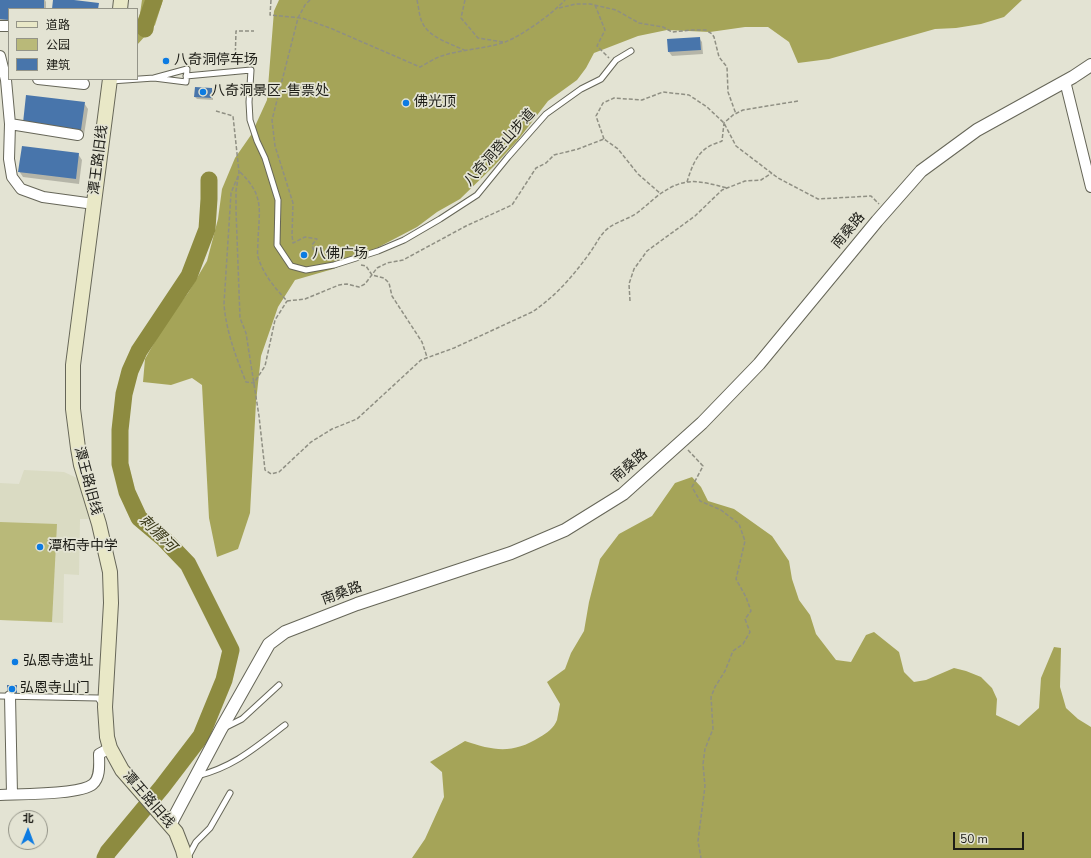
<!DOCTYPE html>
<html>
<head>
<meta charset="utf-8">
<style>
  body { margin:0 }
  #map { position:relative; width:1091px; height:858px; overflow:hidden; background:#e3e3d3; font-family:"Nunito Sans","Noto Sans SC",sans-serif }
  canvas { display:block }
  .legend { position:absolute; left:8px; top:8px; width:130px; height:72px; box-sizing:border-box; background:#e3e3d3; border:1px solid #949488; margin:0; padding:5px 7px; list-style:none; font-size:12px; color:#1d1d17 }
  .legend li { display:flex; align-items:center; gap:8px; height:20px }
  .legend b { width:20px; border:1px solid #949488 }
  .north { position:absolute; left:8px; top:810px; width:40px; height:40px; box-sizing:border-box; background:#e3e3d3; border:1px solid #949488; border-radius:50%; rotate:1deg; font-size:11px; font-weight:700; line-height:16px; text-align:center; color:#1d1d17 }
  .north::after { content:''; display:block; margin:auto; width:14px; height:18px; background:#0c7be2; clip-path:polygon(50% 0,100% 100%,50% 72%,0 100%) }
  .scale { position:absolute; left:953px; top:832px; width:71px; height:18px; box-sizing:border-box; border:2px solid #1d1d17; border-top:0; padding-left:5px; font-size:12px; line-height:14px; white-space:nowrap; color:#1d1d17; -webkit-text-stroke:3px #e3e3d3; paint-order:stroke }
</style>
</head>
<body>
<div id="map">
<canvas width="1091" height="858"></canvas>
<ul class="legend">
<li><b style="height:5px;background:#e9e8c7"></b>道路</li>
<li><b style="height:11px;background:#b9b979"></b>公园</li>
<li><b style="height:11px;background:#4875ab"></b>建筑</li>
</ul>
<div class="north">北</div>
<div class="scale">50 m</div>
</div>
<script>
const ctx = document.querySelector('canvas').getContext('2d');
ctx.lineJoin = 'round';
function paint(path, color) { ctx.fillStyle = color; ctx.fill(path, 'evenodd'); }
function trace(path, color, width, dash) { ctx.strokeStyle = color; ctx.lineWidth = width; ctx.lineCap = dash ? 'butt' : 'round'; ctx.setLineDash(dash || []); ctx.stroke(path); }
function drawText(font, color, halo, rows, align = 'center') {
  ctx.font = font + ' "Nunito Sans","Noto Sans SC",sans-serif'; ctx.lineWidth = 3.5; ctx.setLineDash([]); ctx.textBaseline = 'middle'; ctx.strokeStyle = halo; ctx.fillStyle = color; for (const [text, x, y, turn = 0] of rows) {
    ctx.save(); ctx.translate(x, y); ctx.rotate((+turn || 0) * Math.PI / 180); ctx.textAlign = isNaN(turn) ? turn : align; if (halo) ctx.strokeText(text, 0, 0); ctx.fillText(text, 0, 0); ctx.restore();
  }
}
paint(new Path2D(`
  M 24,470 L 64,472 L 77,478 L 89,519 L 80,519 L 79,575 L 64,574 L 63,623 L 0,620 L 0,483 L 19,484 Z`), '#dadbc3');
paint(new Path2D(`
  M 0,522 L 57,524 L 52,622 L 0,620 Z`), '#b9b979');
paint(new Path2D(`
  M 142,0 L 163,0 L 155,25 L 137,45 L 137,34 Z
  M 279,0 L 1022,0 L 1004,17 L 981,24 L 956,28 L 935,29 L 829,59 L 798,63 L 789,42 L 768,27 L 745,27 L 710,32 L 667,30 L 638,36 L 594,53 L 586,68 L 577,80 L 548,101 L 518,140 L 494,166 L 460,199 L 437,212 L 417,227 L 354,260 L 333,269 L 295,280 L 278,307 L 261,356 L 256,402 L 250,513 L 238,549 L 217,557 L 209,518 L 202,385 L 192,378 L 171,385 L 143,382 L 145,359 L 166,322 L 188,293 L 207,261 L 218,219 L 222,189 L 235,158 L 251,135 L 267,100 L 274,11 Z
  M 692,477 L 701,487 L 708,501 L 734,509 L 772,536 L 789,561 L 792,579 L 799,600 L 810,615 L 816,634 L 836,660 L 851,662 L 866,635 L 874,632 L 899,652 L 904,672 L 914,682 L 926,680 L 954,668 L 966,671 L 981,677 L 992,688 L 997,699 L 996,715 L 1019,726 L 1039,708 L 1041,678 L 1054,647 L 1061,648 L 1060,687 L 1066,708 L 1078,719 L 1091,727 L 1091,858 L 412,858 L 425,839 L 444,797 L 442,772 L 430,762 L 465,741 C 494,751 513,754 540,737 C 547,733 554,728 557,720 C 558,715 559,709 560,704 L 547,682 L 565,669 L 571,653 L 584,631 L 589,602 L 600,559 L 619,534 L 652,516 L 675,483 Z`), '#a5a458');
paint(new Path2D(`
  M 0,0 L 45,0 L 46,2 L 46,9 L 9,9 L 9,24 L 0,23 Z
  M 699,38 L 702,42 L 703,54 L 672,56 L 669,52 L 668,40 Z
  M 212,89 L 213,91 L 213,100 L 197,99 L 195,97 Z
  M 84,103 L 88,109 L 84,135 L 27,129 Z
  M 78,154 L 82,160 L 79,184 L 23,177 L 19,171 Z`), '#0003');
trace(new Path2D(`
  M 145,29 L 146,22 L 154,0
  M 105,858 L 108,852 L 162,787 L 201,736 L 224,680 L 231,650 L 188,564 L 164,539 L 139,518 L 127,492 L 120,464 L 120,430 L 124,394 L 130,371 L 139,351 L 189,276 L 207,229 L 209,199 L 209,180`), '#8d8b40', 17);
paint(new Path2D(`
  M 0,0 L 44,0 L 44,9 L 9,9 L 9,20 L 0,19 Z
  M 53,0 L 74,0 L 99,3 L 98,9 L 52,9 Z
  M 700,37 L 701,50 L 668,52 L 667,39 Z
  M 195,87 L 212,88 L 212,98 L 194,97 Z
  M 26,95 L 85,102 L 81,130 L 23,123 Z
  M 22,146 L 79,153 L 76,179 L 18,172 Z
  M 7,685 L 17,685 L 17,693 L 7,693 Z`), '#4875ab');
const service = new Path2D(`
  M 186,76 L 251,70 L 249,102 L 250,120 L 257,141 L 265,158 L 278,200 L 277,245 L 291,266 L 306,270 L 334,265 L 378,251 L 404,240 L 440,219 L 477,195 L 508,157 L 546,114 L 581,89 L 601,79 L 616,60 L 631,51
  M 111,81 L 154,78 L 186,82 L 187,69 L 154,78
  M 0,696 L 98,698 L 102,704
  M 224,728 L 242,719 L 279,685
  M 197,776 C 234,767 256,747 285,725
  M 188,857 L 196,842 L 210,828 L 230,793`);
const minor = new Path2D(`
  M 0,26 L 9,26
  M 0,56 L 6,80 L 10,124 L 9,159 L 12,177 L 21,189 L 43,197 L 94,204
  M 38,79 L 84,84
  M 1065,81 L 1091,187
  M 10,124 L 78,135
  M 10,696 L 12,794
  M 0,795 C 18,794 81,795 93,784 C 101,777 99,763 99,754 L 110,748`);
const tertiary = new Path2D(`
  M 170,825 L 221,729 L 269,644 L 285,632 L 357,604 L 511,553 L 565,530 L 623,494 L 702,423 L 759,364 L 877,221 L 921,171 L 977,130 L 1073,77 L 1091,65`);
const secondary = new Path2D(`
  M 120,9 L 121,0
  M 110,79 L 73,365 L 73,409 L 78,448 L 81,465 L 99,524 L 110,572 L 111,603 L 105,707 L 107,737 L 110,748 L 122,770 L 176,832 L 183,850 L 185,858`);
trace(service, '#666658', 7);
trace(minor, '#666658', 12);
trace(tertiary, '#666658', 14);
trace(secondary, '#666658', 16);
trace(new Path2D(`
  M 271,0 L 270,15 L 302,18 L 330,28 L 420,67 C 428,63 436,57 445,55 C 464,49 485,49 505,42 C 523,35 552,14 565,0
  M 310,0 L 305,5 L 298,18 L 272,120 L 275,146 L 293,203 L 292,235 L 293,243 L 305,237 L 317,239 L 312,245 L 315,254 L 314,261
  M 417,0 C 419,8 419,17 423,24 C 430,38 452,44 466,51
  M 465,0 L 461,18 L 478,38 L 503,42
  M 595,5 L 605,30 L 597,46 L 609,58
  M 559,8 L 576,4 L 590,4 L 616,10 L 639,23 L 663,27 L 672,32 L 692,30 L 706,30 L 712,34 L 714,37 L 719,57 L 727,67 L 728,92 L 736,114
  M 235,64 L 236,31 L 254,31
  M 216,111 L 233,116 L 239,172 L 236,191 L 236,210 L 240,318 L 246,333 L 259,416 L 265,470 L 271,474 L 279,472 L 311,442 L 332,429 L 357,419 L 421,360 L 454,348 L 532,312 C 555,297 573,276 589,254 C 595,246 599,237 605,231 C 614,222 627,220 637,213 C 645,207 652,200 660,194 C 686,176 699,181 727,188
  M 604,139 L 596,116 L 603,103 L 614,98 L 642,100 L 663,92 L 689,95 L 707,107 L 724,123 L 736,146 L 778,178 L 818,199 L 871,196 L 879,204
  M 240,172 C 265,196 259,210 258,241 C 258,246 257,252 258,257 C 263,274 275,288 287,301 L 305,299 L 339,285 L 347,284 L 359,287 L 365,284 L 377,268 L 387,263 L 403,260 L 466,226 L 512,205 L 536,168 L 546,163 L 554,155 L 578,149 L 604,139 L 618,149 L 638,174 L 661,194
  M 238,176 L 231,193 L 224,304 C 226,331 236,357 246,382 L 254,383 L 265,366 L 275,320 L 287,301
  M 687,182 C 691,169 696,154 708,147 C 712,144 718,143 722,141 L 724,123 L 733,115 L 743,110 L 798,101
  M 361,265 L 366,266 L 372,275 L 384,278 L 389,283 L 392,296 L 422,342 L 427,357
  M 630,301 L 629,284 L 634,269 L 647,251 L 695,216 L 722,190 L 745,181 L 761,180 L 772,173
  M 688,450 L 703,466 L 692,487 L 700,501 L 721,510 L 739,524 L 745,541 L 736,579 L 746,597 L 751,611 L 745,619 L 750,632 L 743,644 L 733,651 L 725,671 L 715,687 L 711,697 L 713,729 L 705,749 L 703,764 L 705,786 L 698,841 L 701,858`), '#8f8f83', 1.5, [4, 2]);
trace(service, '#fff', 5);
trace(minor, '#fff', 10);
trace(tertiary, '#fff', 12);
trace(secondary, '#e9e8c7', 14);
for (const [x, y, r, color] of [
  [166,61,4,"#0c7be2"],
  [203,92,4,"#0c7be2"],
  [406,103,4,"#0c7be2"],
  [304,255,4,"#0c7be2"],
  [40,547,4,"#0c7be2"],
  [15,662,4,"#0c7be2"],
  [12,689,4,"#0c7be2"]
]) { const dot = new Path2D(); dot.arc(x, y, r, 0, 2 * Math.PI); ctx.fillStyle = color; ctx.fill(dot); trace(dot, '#e3e3d3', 1.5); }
drawText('14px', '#1d1d17', '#e3e3d3', [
  ["八奇洞停车场",174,61],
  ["八奇洞景区-售票处",211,92],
  ["佛光顶",414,103],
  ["八佛广场",312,255],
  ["潭柘寺中学",48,547],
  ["弘恩寺遗址",23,662],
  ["弘恩寺山门",20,689]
], 'left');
drawText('14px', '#1d1d17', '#e3e3d3', [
  ["八奇洞登山步道",500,148,-48],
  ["潭王路旧线",99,160,-83],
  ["南桑路",849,231,-50],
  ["南桑路",630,466,-41],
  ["潭王路旧线",87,481,75],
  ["南桑路",342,594,-20],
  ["潭王路旧线",148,800,49]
]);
drawText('italic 15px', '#3a3918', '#e3e3d3', [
  ["刺猬河",157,534,45]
]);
</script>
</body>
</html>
